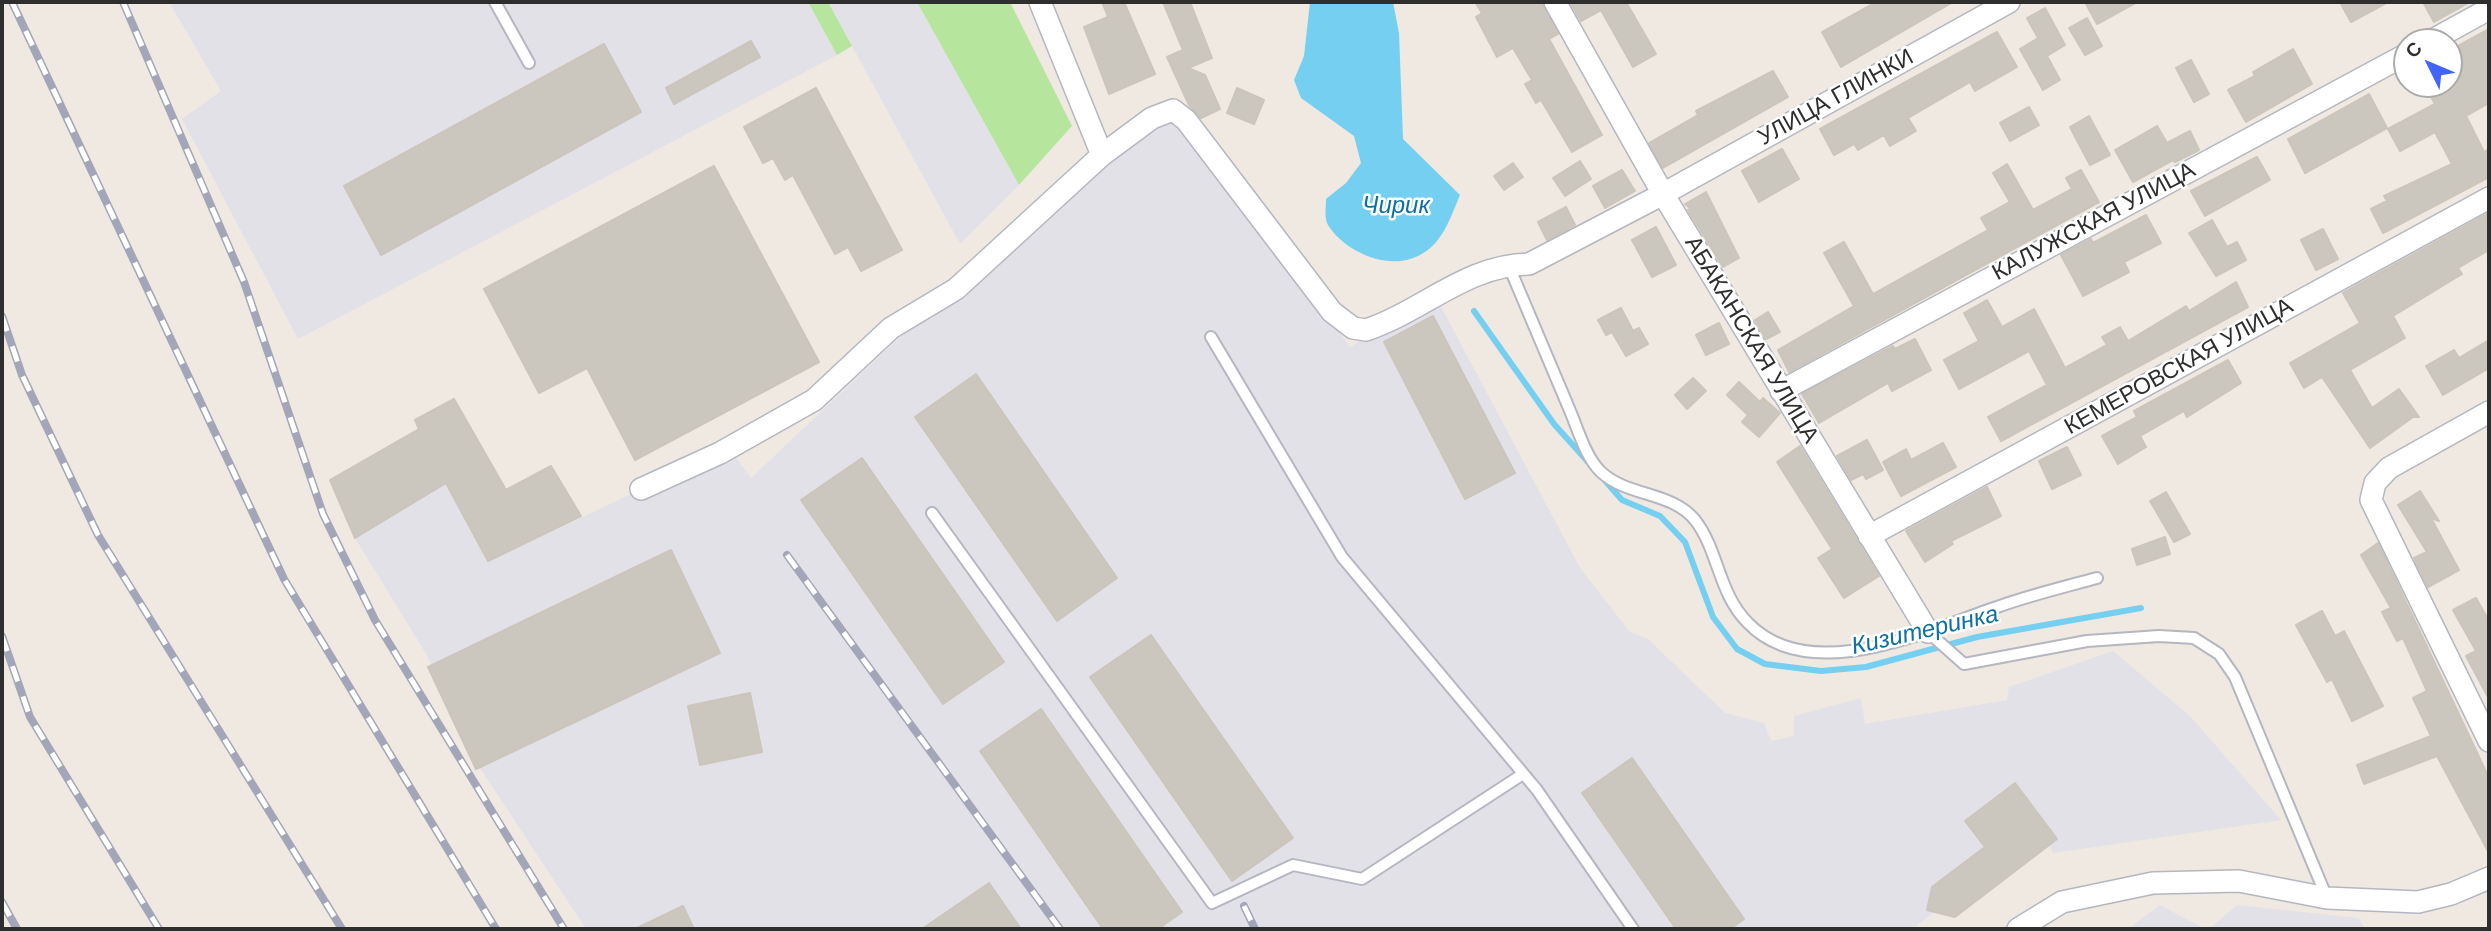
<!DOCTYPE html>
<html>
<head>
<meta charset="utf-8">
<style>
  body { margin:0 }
  #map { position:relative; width:2491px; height:931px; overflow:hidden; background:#efe9e1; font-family:Helvetica,sans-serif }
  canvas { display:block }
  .frame { position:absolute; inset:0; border:4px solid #2e2e2e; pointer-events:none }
  .north { position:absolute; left:2393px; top:28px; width:70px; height:70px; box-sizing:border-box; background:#fff; border:2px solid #ababab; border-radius:50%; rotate:313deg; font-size:19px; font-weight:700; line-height:28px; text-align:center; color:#2e2e2e }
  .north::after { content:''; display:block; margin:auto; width:24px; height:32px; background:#4264fb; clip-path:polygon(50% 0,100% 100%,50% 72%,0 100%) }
</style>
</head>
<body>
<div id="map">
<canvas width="2491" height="931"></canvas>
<div class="frame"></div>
<div class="north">С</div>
</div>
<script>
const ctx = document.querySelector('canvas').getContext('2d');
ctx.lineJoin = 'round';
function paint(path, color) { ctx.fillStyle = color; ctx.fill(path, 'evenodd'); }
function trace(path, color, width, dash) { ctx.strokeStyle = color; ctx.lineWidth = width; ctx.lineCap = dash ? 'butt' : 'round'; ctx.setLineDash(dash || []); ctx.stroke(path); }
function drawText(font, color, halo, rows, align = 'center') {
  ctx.font = font + ' Helvetica,sans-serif'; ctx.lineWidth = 5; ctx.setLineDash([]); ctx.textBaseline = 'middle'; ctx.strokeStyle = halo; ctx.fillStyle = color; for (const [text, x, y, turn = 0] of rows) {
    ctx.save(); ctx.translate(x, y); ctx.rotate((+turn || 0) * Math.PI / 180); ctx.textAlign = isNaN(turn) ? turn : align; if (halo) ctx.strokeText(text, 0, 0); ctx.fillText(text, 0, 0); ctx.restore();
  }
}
paint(new Path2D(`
  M 169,2 L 808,2 L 837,55 L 298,339 L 182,119 L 221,91 Z
  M 828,2 L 917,2 L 1019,185 L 960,244 Z
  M 1153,110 L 1194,127 L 1350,347 L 1436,297 L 1580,568 L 1630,632 L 1648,639 L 1725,713 L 1764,723 L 1771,741 L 1794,736 L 1794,716 L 1861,698 L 1865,724 L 2007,700 L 2009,687 L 2113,651 L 2190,716 L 2281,820 L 2053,853 L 2043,832 L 1912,929 L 586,929 L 474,759 L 428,657 L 355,538 L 446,483 L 489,561 L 729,448 L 751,478 L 935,304 Z
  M 2160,905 L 2205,929 L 2128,929 Z
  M 2237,905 L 2359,918 L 2365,929 L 2209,929 Z`), '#e3e1e8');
paint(new Path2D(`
  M 808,2 L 828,2 L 852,46 L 837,55 Z
  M 917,2 L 1010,2 L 1072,126 L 1019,185 Z`), '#b6e59e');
paint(new Path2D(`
  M 1310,2 L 1393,2 L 1399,33 L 1403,139 L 1460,195 C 1450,218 1443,244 1418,256 C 1388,271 1345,252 1328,225 C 1324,219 1326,207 1326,199 L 1346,183 L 1361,163 L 1354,136 L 1301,98 L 1294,80 L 1304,56 Z`), '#75cff0');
trace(new Path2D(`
  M 1474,311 L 1554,424 L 1589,463
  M 1601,476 L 1622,500 L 1660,516 L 1685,542 L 1713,617 L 1737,649 L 1765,664 L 1821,671 L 1866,667 L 1977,637 L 2141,608`), '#75cff0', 6);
const building = new Path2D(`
  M 1102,2 L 1124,2 L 1155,74 L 1109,94 L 1084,27 L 1108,17 Z
  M 1163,2 L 1190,2 L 1212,58 L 1188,68 L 1205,75 L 1220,109 L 1201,118 L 1189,105 L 1167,57 L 1183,50 Z
  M 1475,2 L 1542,2 L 1558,34 L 1549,39 L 1602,135 L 1572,152 L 1541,100 L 1536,103 L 1525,84 L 1532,80 L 1513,48 L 1497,57 L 1476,17 L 1482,13 Z
  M 1570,2 L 1626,2 L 1656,54 L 1633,67 L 1601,10 L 1581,21 Z
  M 1876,2 L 1953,2 L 1841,67 L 1822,32 Z
  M 2085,2 L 2137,2 L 2097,24 Z
  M 2340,2 L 2388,2 L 2351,22 Z
  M 2423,2 L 2470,2 L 2434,22 Z
  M 2045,8 L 2065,45 L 2047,56 L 2060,80 L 2043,90 L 2020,49 L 2038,38 L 2027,18 Z
  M 2087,18 L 2102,46 L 2085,55 L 2069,28 Z
  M 2489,29 L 2489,103 L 2466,116 L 2484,152 L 2489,149 L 2489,177 L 2383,233 L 2371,209 L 2387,201 L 2384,196 L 2452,164 L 2435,132 L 2400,151 L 2388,129 L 2435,104 L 2424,84 L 2449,84 L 2449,51 Z
  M 1997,32 L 2017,67 L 1975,91 L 1970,82 L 1908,118 L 1916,131 L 1890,146 L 1884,135 L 1858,150 L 1854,144 L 1834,155 L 1820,129 Z
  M 751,41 L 760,57 L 674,104 L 666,88 Z
  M 604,44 L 641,112 L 381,255 L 344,186 Z
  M 2293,49 L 2312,84 L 2246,122 L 2228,90 L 2255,76 L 2253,72 Z
  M 2191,60 L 2209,94 L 2194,102 L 2176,68 Z
  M 1773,71 L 1788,97 L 1663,168 L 1649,143 L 1698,115 L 1696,111 Z
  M 816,88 L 902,250 L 861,271 L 848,247 L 835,254 L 793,175 L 785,180 L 773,158 L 763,163 L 744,127 Z
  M 1237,88 L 1264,100 L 1254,124 L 1227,113 Z
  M 2369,94 L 2387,128 L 2305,173 L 2288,139 Z
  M 2029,107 L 2039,125 L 2010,141 L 2000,123 Z
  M 2089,116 L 2110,155 L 2090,165 L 2070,127 Z
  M 2157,126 L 2167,143 L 2190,131 L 2199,150 L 2175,162 L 2173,160 L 2133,182 L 2115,150 Z
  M 1782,149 L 1799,179 L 1759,202 L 1742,171 Z
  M 2257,157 L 2270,180 L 2205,216 L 2191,191 Z
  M 1580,161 L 1591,179 L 1565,196 L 1553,178 Z
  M 1513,163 L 1523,177 L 1504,190 L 1494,176 Z
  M 2007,164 L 2033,210 L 2072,189 L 2066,178 L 2081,170 L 2099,202 L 1789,372 L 1778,350 L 1854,306 L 1824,253 L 1844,242 L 1873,294 L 1988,230 L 1981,218 L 2010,202 L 1993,173 Z
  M 714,166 L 819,362 L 635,460 L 587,368 L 539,393 L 484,289 Z
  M 1622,170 L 1635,191 L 1605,208 L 1593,186 Z
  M 1706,192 L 1739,258 L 1723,267 L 1688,210 L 1691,209 L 1685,204 Z
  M 1566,207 L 1575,225 L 1547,240 L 1538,222 Z
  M 2489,213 L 2489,250 L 2458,268 L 2462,274 L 2393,316 L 2405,338 L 2350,370 L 2372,408 L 2399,389 L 2419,417 L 2413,417 L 2370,448 L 2322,377 L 2304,388 L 2290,363 L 2360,323 L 2343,293 Z
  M 2146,215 L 2161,243 L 2124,262 L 2129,272 L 2083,296 L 2061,255 L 2091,239 L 2093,243 Z
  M 2212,220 L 2227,247 L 2237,242 L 2246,260 L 2216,276 L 2189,233 Z
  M 1656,227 L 1676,265 L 1652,277 L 1632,240 Z
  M 2323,229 L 2338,259 L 2316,270 L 2301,240 Z
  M 2236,282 L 2248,307 L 2001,441 L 1988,417 L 2047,385 L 2029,351 L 1959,389 L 1944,360 L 1979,341 L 1964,313 L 1987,300 L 2002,327 L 2034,309 L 2065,368 L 2107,345 L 2102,337 L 2120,327 L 2128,341 L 2186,306 L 2189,311 Z
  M 1621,308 L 1633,331 L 1639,328 L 1648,344 L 1626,356 L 1612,332 L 1606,335 L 1598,320 Z
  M 1768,312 L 1780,332 L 1766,339 L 1755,320 Z
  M 1433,316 L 1515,473 L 1465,499 L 1384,342 Z
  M 1719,323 L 1729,344 L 1706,355 L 1696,335 Z
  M 1915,339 L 1931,370 L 1892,391 L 1888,383 L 1819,423 L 1802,394 L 1893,346 L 1895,349 Z
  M 2489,340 L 2489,368 L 2443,395 L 2426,366 L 2454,350 L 2459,358 Z
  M 2228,360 L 2241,383 L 2187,417 L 2184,411 L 2140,436 L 2146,447 L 2118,464 L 2102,436 L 2137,417 L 2134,411 Z
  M 976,374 L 1117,578 L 1057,621 L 915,417 Z
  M 1693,378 L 1706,391 L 1687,409 L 1675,395 Z
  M 1739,382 L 1760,402 L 1763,398 L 1780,413 L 1759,437 L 1742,422 L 1748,415 L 1727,395 Z
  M 454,399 L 506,490 L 551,466 L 581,516 L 488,561 L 446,483 L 355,538 L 330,480 L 419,429 L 415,420 Z
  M 1867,440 L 1883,470 L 1866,479 L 1863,474 L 1851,480 L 1837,456 Z
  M 1943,443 L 1956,467 L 1901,496 L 1883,462 L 1906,449 L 1911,460 Z
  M 1800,446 L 1879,576 L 1844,598 L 1818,558 L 1832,549 L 1777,462 Z
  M 2067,447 L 2081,475 L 2052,489 L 2039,461 Z
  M 862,458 L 1004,662 L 943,704 L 801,500 Z
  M 1987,487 L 2001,516 L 1951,541 L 1953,544 L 1925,562 L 1906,531 Z
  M 2420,491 L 2439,521 L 2431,518 L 2459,570 L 2428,587 L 2414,558 L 2427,552 L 2398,505 Z
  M 2166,492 L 2190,534 L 2174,542 L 2150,501 Z
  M 2165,537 L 2170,554 L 2137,565 L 2132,549 Z
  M 2378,543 L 2489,778 L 2489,853 L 2437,756 L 2364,784 L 2357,765 L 2431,736 L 2413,698 L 2427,691 L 2403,638 L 2397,641 L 2382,612 L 2391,608 L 2361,555 Z
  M 671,550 L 720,653 L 476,769 L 428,667 Z
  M 2476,598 L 2489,621 L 2489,699 L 2466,656 L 2476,651 L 2453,610 Z
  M 2322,611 L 2335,636 L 2344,631 L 2383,706 L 2352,721 L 2332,679 L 2327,682 L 2296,625 Z
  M 1151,635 L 1293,838 L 1232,881 L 1090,677 Z
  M 750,693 L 762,752 L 700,765 L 688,706 Z
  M 1041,709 L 1182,912 L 1158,929 L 1103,929 L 980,751 Z
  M 1632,758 L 1744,919 L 1730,929 L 1676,929 L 1582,793 Z
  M 2015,783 L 2057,839 L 1955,917 L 1927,910 L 1932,887 L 1985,847 L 1965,821 Z
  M 989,883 L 1021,929 L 922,929 Z
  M 683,906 L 694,929 L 635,929 Z`);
paint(building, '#cbc7bf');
trace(building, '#cbc5ba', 2);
const service = new Path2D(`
  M 495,2 L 529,63
  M 1508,264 C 1528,311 1548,359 1568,406 C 1577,426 1585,457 1601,472 C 1628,497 1671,491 1695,520 C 1719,551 1718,593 1748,623 C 1811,688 1930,629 2000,606 C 2031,595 2064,587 2097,578
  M 1211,337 L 1342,557 L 1537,790 L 1633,929
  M 932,513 L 1212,903 L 1293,865 L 1362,879 L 1523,774
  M 1928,632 L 1964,664 L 2087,641 L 2159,636 L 2194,638 L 2219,654 L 2235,677 L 2327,898`);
const minor = new Path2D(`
  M 1040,2 L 1102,155
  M 1555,2 L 1663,194 L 1928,632
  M 2429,42 L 2489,9
  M 1781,391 L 2407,54
  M 2489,412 L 2389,468 L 2375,483 L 2371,500 L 2489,741
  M 641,489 L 720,453 L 814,400 L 891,328 L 956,289 L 1102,155 L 1152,118 L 1173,110 L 1186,120 L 1332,312 L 1353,328 L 1366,330 C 1423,311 1466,265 1529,264 L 1663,194 L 2009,2
  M 1869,536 L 2489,198
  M 2018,929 L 2062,902 L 2153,883 L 2239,881 L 2327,898 L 2418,902 L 2451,894 L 2489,878`);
trace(service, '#b4b7c1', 14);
trace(minor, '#b4b7c1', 24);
trace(service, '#fff', 10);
trace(minor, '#fff', 21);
const rail = new Path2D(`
  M 12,2 L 284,579 L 496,929
  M 123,2 L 244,282 L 323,514 L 375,620 L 564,929
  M 2,316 L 22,375 L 98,535 L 342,929
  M 787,555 L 1060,929
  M 2,636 L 30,717 L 159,929
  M 2,902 L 17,929
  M 1244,906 L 1255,929`);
trace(rail, '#a3a6b8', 8);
trace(rail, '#fff', 5, [16]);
drawText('23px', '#2e2e2e', '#fff', [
  ["УЛИЦА ГЛИНКИ",1836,98,-29],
  ["КАЛУЖСКАЯ УЛИЦА",2094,222,-28],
  ["АБАКАНСКАЯ УЛИЦА",1751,340,59],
  ["КЕМЕРОВСКАЯ УЛИЦА",2179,367,-29]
]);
drawText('italic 24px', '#0d6fa3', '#fff', [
  ["Чирик",1396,206],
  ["Кизитеринка",1925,631,-13]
]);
</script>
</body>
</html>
